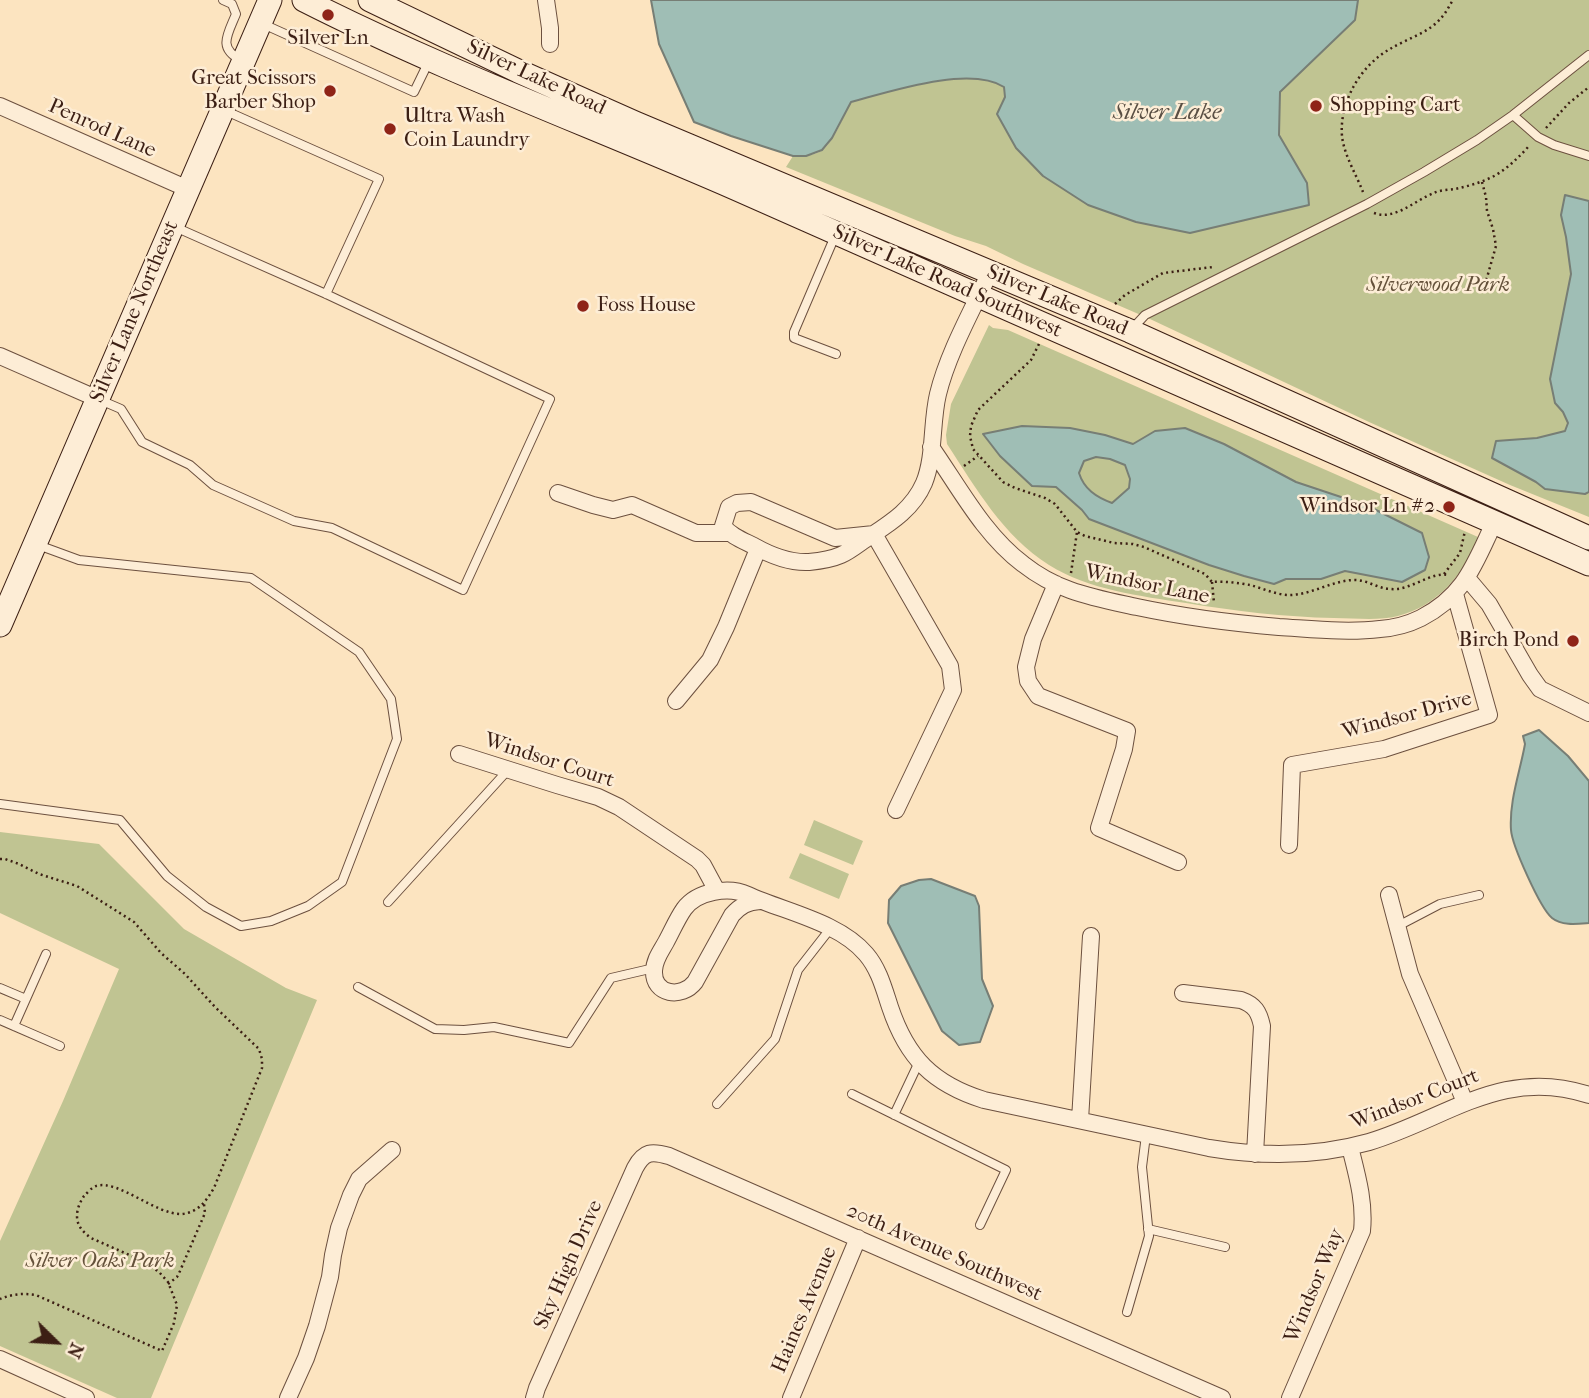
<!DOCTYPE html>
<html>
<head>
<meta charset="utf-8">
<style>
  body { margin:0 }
  #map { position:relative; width:1589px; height:1398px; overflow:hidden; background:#fce4c0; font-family:"IM FELL French Canon",serif }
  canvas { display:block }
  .north { position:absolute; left:21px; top:1307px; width:70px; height:70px; -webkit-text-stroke:5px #fdedd6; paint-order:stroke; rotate:114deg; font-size:19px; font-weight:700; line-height:28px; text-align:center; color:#3c1f14 }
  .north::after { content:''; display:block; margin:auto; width:24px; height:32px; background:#3c1f14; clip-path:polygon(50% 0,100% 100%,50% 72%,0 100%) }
</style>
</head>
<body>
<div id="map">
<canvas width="1589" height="1398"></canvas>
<div class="north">N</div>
</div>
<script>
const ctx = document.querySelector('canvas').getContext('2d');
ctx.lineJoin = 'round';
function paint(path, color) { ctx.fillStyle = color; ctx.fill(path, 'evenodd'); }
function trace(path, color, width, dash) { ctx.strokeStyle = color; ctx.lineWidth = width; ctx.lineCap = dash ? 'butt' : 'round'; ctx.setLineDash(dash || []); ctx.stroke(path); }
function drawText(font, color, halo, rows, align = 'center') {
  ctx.font = font + ' "IM FELL French Canon",serif'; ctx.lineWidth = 5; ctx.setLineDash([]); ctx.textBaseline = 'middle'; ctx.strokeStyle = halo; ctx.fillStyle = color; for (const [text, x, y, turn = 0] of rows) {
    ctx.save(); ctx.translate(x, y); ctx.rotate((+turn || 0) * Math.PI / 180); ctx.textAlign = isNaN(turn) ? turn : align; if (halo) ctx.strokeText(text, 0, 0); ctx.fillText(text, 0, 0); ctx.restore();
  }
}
paint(new Path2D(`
  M 1358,0 L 1589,0 L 1589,517 L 1510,485 L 1369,422 L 1150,319 L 1023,264 L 986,246 L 955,236 L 786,167 L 793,156 C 802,156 812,156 821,151 C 833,144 844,115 851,102 C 890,92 969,65 1004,87 L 1005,97 L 997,114 L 1016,148 L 1043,176 L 1088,205 L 1136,222 L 1190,233 L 1307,183 L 1279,135 L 1280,92 L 1354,20 Z
  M 989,325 L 993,328 L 1008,330 L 1478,537 C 1465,574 1437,606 1398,616 C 1378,621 1355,618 1334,618 C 1284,617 1235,611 1186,603 C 1140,596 1089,590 1049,565 C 1003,536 976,488 947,444 L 946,435 L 951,404 Z
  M 814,820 L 863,841 L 853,865 L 804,845 Z
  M 0,832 L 99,844 L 184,929 L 286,988 L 317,1000 L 151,1398 L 117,1398 L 0,1346 L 0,1241 L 63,1101 L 119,969 L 0,913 Z
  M 800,853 L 849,874 L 839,899 L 789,878 Z`), '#c0c492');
const water = new Path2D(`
  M 651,0 L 1358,0 L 1355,20 L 1280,92 L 1279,135 L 1307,183 L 1309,205 L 1190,233 L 1136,222 L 1088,205 L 1043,176 L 1016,148 L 997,114 L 1005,97 L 1004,87 C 969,65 889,92 851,102 L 832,138 L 822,150 L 806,156 L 793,156 L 731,136 L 694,122 L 659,44 Z
  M 1565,195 L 1589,201 L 1589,492 L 1585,494 L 1545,489 L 1536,482 L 1492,458 L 1496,441 L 1537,438 L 1565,431 L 1568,423 L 1563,412 L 1555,403 L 1550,379 L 1571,274 L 1566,237 L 1561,215 Z
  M 1022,426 L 1070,428 L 1105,435 L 1133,444 L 1155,431 L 1185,428 L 1224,444 L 1296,482 L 1368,506 L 1422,533 L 1429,557 L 1425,570 L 1402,582 L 1345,571 L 1321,579 L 1286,579 L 1274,584 L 1244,576 L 1209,565 L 1089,519 L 1082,510 L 1056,487 L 1032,486 L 1000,456 L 983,434 ZM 1096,457 L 1110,459 L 1125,465 L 1130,479 L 1129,488 L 1112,503 C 1096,497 1084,489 1079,473 L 1084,461 Z
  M 1539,730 L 1568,756 L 1589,781 L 1589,923 C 1577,924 1562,926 1552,918 C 1540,908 1512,845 1511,830 C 1509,801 1520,772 1525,744 L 1523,736 Z
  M 931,879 L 975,896 L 979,906 L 982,979 L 993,1006 L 980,1042 L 959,1045 L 942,1031 L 888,923 L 889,900 L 901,886 L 919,880 Z`);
paint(water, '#9fbeb5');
trace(water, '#777e75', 2);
const lane = new Path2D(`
  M 223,0 L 232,4 L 236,14 C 228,34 217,48 241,60
  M 263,24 L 414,92 L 429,61
  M 226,111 L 379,179 L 326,294
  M 1513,115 L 1538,137 L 1554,145 L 1589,156
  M 835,236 L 794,332 L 794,338 L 836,354
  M 1132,329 L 1145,315 L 1367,204 L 1424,172 L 1477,140 L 1513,115 L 1589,55
  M 100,400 L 121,409 L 142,442 L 190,465 L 213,485 L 294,521 L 332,528 L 463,590 L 550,399 L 326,294 L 175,227
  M 0,804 L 120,820 L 167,876 L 206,907 L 241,926 L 271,921 L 308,906 L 342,882 L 397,739 L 391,699 L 359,652 L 251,578 L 79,560 L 38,545
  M 388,902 L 508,770
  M 1396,927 L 1440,904 L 1479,895
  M 358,987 L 435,1029 L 464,1030 L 494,1027 L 569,1043 L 611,978 L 654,968
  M 0,988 L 26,999 L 14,1026
  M 26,999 L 46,954
  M 0,1020 L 60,1046
  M 852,1094 L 1006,1170 L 980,1225
  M 717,1104 L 775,1039 L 798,970 L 830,929
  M 894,1115 L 919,1062
  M 1148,1229 L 1225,1247
  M 1127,1312 L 1149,1236 L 1142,1167 L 1146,1135`);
const street = new Path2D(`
  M 546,0 L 550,28 L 550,44
  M 0,106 L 188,189
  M 0,356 L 98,399
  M 931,447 C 959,487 984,535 1023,564 C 1037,575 1053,584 1070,590 C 1092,598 1114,602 1137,607 C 1184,617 1231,623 1279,627 C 1312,629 1347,633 1380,629 C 1394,628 1409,624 1421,618 C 1465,595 1474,565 1494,523
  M 558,493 L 593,505 L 613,510 L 632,505 L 696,533 L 729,533
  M 874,534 L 835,538 L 751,502 L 737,503 L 729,507 L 723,526 C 731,536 742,540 754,546 C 770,555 791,563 809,562 C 819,561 832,559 841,555 C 848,552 856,546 863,541 C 887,525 912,511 924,483 C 935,456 931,423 938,394 C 948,353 972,311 990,272
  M 874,534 L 950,666 L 953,690 L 896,810
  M 1467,578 L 1489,604 L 1530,675 L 1540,689 L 1589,713
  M 1056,584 L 1033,639 L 1026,667 L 1028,681 L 1038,696 L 1127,731 L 1124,749 L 1099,828 L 1178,862
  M 676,701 L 710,660 L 726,627 L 758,549
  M 459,754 L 557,785 L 598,797 L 619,807 L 697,859 L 703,865 L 717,891
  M 1289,845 L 1292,765 L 1384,749 L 1489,715 L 1455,594
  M 1389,895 L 1410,974 L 1465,1102
  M 760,901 C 747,902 740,906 732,915 L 695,982 C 682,999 653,995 654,971 C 654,960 661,951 666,942 C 672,931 677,919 684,909 C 697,891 729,886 748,895 C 785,912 839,922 866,954 C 879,969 884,989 890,1007 C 907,1058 933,1084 984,1100 L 1209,1148 C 1263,1157 1316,1157 1369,1142 C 1446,1119 1503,1066 1589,1095
  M 1183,993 L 1241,1000 C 1255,1005 1259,1012 1262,1026 L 1255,1154
  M 1080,1120 L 1091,936
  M 0,1359 L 86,1398
  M 288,1398 L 306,1358 L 317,1326 L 330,1277 L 333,1255 L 339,1228 L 351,1195 L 359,1179 L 392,1150
  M 534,1398 L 537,1388 L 635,1168 C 644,1151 652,1151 669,1156 L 1222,1398
  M 791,1398 L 858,1238
  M 1290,1398 L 1362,1231 C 1365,1202 1357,1175 1350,1147`);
const secondary = new Path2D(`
  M 304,0 C 444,71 593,126 737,189 C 1021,314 1304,441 1589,564
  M 370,0 L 518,71 L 635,123 L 1130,331 L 1589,538
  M 0,625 L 270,0`);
trace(lane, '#6c503f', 10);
trace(street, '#6c503f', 18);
trace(secondary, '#3c1f14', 25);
trace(new Path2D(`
  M 1546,128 L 1569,103 L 1589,87
  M 1482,182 L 1486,197 L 1487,211 L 1493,229 L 1496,246 L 1486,281
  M 1363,192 C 1356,174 1344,155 1342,136 C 1339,102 1361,65 1390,49 C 1406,39 1429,33 1441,18 C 1446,13 1449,6 1453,0
  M 1374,213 C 1395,221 1415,200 1434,193 C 1440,190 1448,190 1455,189 C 1469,186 1483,182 1496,175 C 1509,167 1519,157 1529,146
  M 1115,304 L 1125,295 L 1163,273 L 1213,267
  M 1039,344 L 1031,360 L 978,410 L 971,426 L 970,436 L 973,449 L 1003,482 L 1015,488 L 1045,498 L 1055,504 L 1077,532 L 1085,536 L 1114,543 L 1133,544 L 1144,547 L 1205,574 L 1212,582 C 1224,581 1239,583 1250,585 C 1262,588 1274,594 1287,595 C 1310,596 1332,580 1355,580 C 1368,580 1378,589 1391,589 C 1410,591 1432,571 1448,575
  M 964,466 L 978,456
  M 1071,573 L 1077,532
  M 1444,574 L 1460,553 L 1465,531
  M 1212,582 L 1214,603
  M 0,859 L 5,859 L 19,864 L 39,874 L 77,886 L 134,922 L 161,953 L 185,974 L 215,1007 L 259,1049 L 262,1059 L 262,1068 L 214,1188 C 206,1201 199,1212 182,1214 C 156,1215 118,1179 96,1186 C 92,1187 87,1193 84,1196 C 80,1202 77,1209 77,1216 C 77,1226 83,1232 91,1238 L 145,1262 L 159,1272 L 168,1282 L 177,1305 L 174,1323 L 162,1351 L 36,1295 C 23,1293 12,1294 0,1299
  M 168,1284 L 177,1277 L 180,1271 L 205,1213 L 204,1204`), '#3c1f14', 2.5, [2, 3.5]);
trace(lane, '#fdedd6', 8);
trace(street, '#fdedd6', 16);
trace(secondary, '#fdedd6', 23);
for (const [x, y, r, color] of [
  [328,15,7,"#8f2418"],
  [330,91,7,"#8f2418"],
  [1316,106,7,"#8f2418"],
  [390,129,7,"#8f2418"],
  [583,306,7,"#8f2418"],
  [1449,507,7,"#8f2418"],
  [1573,641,7,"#8f2418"]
]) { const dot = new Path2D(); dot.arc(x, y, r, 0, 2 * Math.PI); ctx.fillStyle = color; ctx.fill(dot); trace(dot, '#fdedd6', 2.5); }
drawText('21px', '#3c1f14', '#fdedd6', [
  ["Silver Ln",328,39,"center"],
  ["Great Scissors",316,79],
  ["Barber Shop",316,103],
  ["Shopping Cart",1330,106,"left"],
  ["Ultra Wash",404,117,"left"],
  ["Coin Laundry",404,141,"left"],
  ["Foss House",597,306,"left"],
  ["Windsor Ln #2",1435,507],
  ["Birch Pond",1559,641]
], 'right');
drawText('21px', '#3c1f14', '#fdedd6', [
  ["Silver Lake Road",536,78,25],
  ["Penrod Lane",102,129,24],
  ["Silver Lake Road Southwest",947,282,24],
  ["Silver Lake Road",1057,301,23],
  ["Silver Lane Northeast",135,312,-67],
  ["Windsor Lane",1147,585,12],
  ["Windsor Drive",1407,716,-15],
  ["Windsor Court",549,761,18],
  ["Windsor Court",1415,1100,-21],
  ["20th Avenue Southwest",944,1253,24],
  ["Sky High Drive",569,1265,-66],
  ["Windsor Way",1315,1286,-67],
  ["Haines Avenue",805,1310,-67]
]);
drawText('italic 21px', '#64513a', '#fdedd6', [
  ["Silverwood Park",1438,286],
  ["Silver Oaks Park",100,1262]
]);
drawText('italic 23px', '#5a4f44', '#fdedd6', [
  ["Silver Lake",1167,113]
]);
</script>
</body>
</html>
